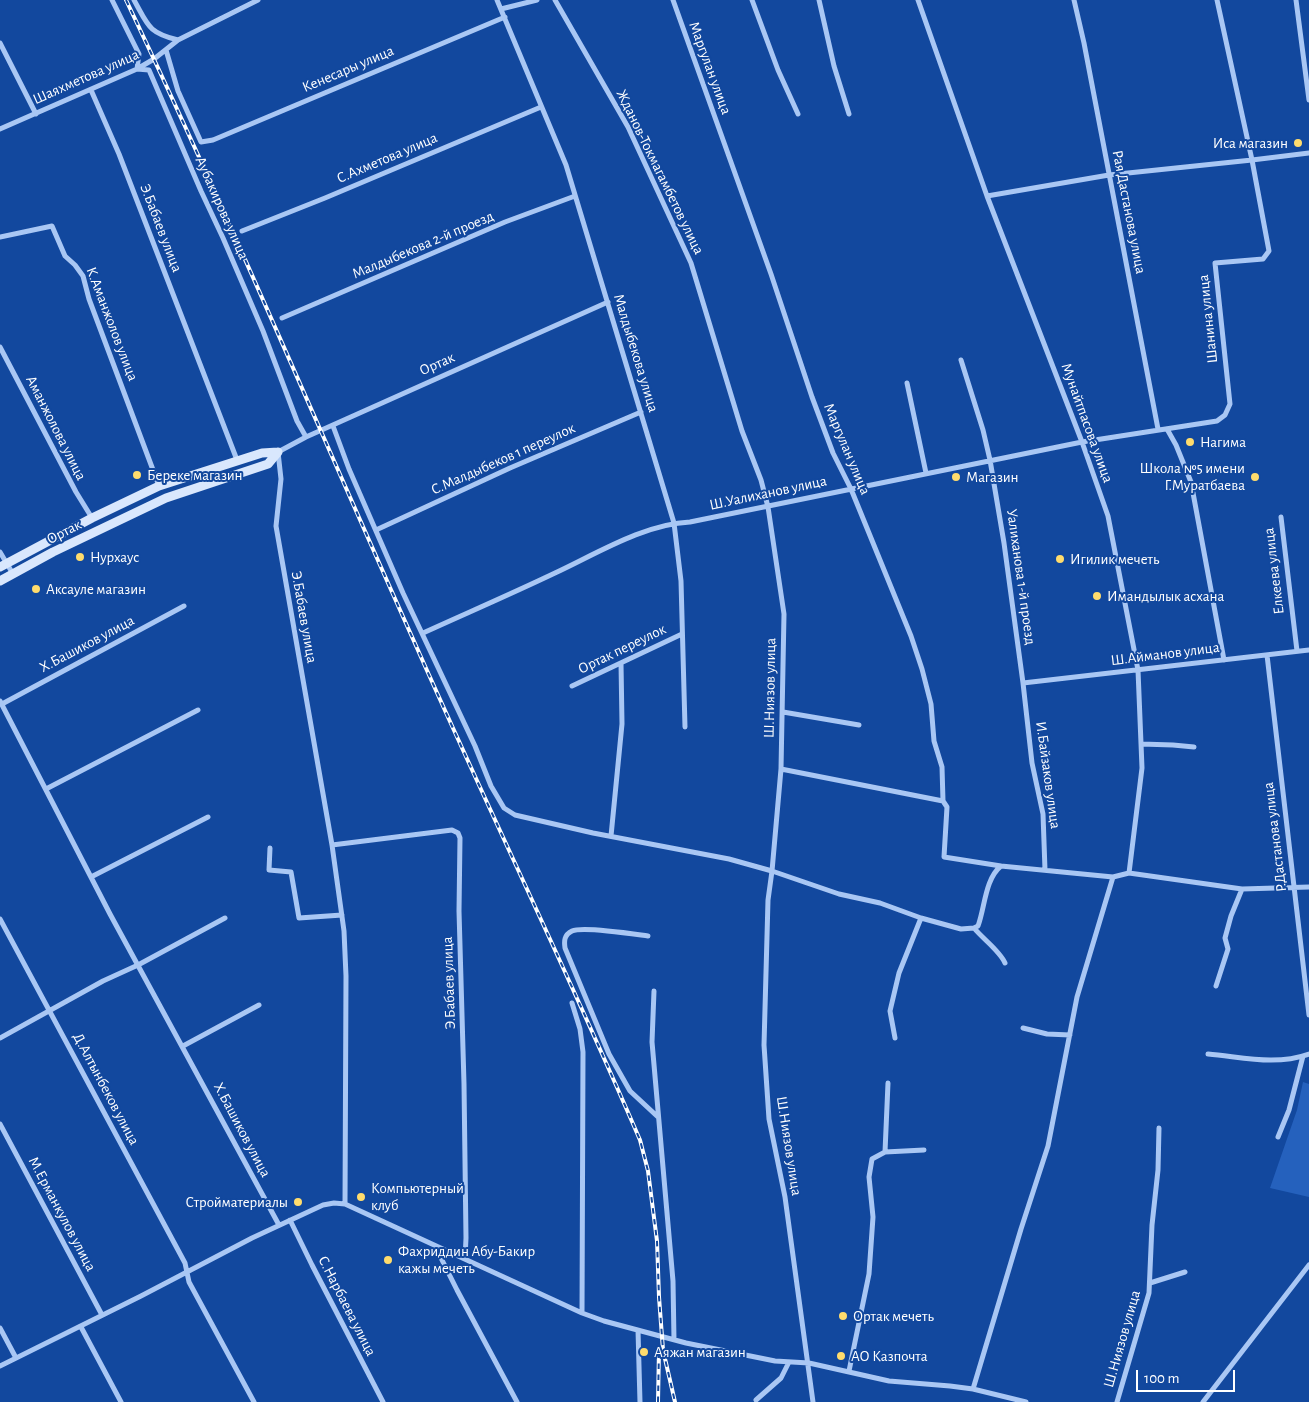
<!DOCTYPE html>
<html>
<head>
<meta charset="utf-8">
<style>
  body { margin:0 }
  #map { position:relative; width:1309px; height:1402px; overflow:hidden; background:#12489e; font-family:"Alegreya Sans",sans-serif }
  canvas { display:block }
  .scale { position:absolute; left:1136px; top:1370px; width:99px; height:22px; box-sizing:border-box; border:2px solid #fff; border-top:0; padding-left:6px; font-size:15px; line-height:18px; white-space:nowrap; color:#fff; -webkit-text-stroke:4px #12489e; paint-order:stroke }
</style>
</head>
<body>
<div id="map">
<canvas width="1309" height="1402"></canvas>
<div class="scale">100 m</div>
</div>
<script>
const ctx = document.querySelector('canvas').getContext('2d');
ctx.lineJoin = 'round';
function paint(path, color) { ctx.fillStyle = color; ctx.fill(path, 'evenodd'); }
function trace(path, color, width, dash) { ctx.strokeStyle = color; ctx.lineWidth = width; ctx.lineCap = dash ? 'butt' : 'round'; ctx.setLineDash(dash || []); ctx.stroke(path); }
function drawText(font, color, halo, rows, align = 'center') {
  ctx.font = font + ' "Alegreya Sans",sans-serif'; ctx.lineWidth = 4; ctx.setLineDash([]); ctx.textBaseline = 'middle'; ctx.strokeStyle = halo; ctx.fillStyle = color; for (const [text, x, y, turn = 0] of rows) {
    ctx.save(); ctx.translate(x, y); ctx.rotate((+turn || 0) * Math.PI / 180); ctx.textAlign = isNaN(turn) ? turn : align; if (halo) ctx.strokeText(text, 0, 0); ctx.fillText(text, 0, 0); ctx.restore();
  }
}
paint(new Path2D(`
  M 1303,1082 L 1309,1084 L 1309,1197 L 1270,1188 L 1297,1110 Z`), '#2561bd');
trace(new Path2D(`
  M 112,0 L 139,54 L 137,69 L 149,70 L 201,191 L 223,238 L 263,331 L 297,421 L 306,437
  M 134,0 C 148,25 148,33 178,40
  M 497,0 L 566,165 L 674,523 L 681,581 L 685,727
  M 673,0 L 771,274 L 812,397 L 833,453 L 851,489 L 911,636 L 922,669 L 931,704 L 934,741 L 942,767 L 943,801 L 947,807 L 944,857 L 1001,866
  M 752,0 L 778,70 L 798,114
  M 819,0 L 834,66 L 849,114
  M 918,0 L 987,196 L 1082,442 L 1108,516 L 1138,670 L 1142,768 L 1129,873
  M 1074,0 L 1084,43 L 1158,429
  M 1296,0 L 1309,100
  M 501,9 L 537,0
  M 0,43 L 36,114
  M 166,50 L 178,91 L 201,142 L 213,140 L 505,17
  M 91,90 L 119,154 L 237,460
  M 0,129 L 137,69 L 154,59 L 178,40 L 258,0
  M 987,196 L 1109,175 L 1252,160 L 1309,153
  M 242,231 L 325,198 L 541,107
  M 0,237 L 52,226 L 65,256 L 75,265 L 83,276 L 89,299 L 159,486
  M 282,318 L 505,222 L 575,196
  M 0,347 L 76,492 L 92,518
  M 961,360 L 983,430 L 990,460 L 1004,543 L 1023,683 L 1032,763 L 1043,814 L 1045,870
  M 907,383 L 926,473
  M 333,426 L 349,469 L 403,593 L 475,746 L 491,786 L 504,808 L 515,815 L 593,833 L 729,859 L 772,871 L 781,769 L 784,614 L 768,507 L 761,480 L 742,431 L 691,263 L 628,127 L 555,0
  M 1167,429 L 1176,445 L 1191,482 L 1224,660
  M 1281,517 L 1297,651
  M 376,530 L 510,468 L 641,412
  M 0,552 L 13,574
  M 423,633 C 467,613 511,594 555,573 C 596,554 644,524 690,522 L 1082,442 L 1217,421 L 1225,415 L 1230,404 L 1215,263 L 1263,259 L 1269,251 L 1252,160 L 1217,0
  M 1267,655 L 1309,1015
  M 1023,683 L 1309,650
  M 572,686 L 682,634
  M 0,701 L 110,914 L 279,1225
  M 2,704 L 184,606
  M 783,712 L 859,725
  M 1141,744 L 1173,745 L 1194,747
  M 781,769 L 943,801
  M 46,789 L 198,710
  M 611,836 L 622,724 L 621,663
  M 332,845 L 452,830 L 458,833 L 460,838 L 459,911 L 464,1084 L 466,1238 L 465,1259
  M 270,848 L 269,870 L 291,872 L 299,918 L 342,915
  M 91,877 L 208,817
  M 1113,877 L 1129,873 L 1242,889 L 1309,887
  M 0,919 L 185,1263 L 189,1282 L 254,1402
  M 974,928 C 983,939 1000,951 1005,963
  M 648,936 C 633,934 583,926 572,931 C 564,935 564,941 565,948 L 609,1054 L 630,1091 L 658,1117
  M 1216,986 L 1228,949 L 1225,938 L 1231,916 L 1242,889
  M 654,991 L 652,1042 L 673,1281 L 674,1340
  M 572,1003 L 580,1029 L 583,1052 L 582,1313
  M 1023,1028 L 1047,1034 L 1070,1035
  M 0,1038 L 103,981 L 138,965 L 225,918
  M 895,1038 L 890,1011 L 899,973 L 921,918
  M 183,1046 L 259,1005
  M 1208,1054 C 1243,1057 1275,1066 1309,1054
  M 0,1124 L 102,1315
  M 1278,1137 L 1289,1110 L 1303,1056
  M 885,1152 L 924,1150
  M 345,1204 L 346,976 L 344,931 L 332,845 L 276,526 L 281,479 L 278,452 L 306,437 L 608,302
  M 290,1220 L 312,1265 L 383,1402
  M 435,1246 L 457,1290 L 517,1402
  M 1150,1283 L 1185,1272
  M 81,1327 L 121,1402
  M 0,1328 L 16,1358
  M 638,1330 L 640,1402
  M 0,1366 L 141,1296 L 252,1238 L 323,1205 L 334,1203 L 345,1204 L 582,1313 L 604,1321 L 686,1343 L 775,1361 L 809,1363 L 889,1381 L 950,1386 L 973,1389 L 1026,1402
  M 849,1371 L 869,1274 L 873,1217 L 869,1177 L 872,1159 L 885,1152 L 888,1083
  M 756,1400 L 781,1378 L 789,1362
  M 813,1402 L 785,1197 L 769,1119 L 764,1045 L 768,900 L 772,871 L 839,894 L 880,903 L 921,918 L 961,929 L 974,928 L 978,926 C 985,907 985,879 1001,866 L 1113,877 L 1077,997 L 1048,1146 L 1021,1229 L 973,1389
  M 1117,1402 L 1149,1293 L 1152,1225 L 1158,1170 L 1159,1128
  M 1203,1402 L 1309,1265`), '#a9c7f4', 5);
trace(new Path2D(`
  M 0,567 L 92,518 L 159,486 L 262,453 L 278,452
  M 0,581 L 53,552 L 166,498 L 268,464 L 278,452`), '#d9e7fd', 9);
const rail = new Path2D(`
  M 126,0 C 228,214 320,432 417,648 C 490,813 569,975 640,1140 L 648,1171 L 657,1241 L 659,1297 L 663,1350 L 675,1402
  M 658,1402 L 659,1349`);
trace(rail, '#fff', 4);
trace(rail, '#12489e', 2, [5.5]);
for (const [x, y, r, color] of [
  [1298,143,5,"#ffdc6d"],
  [1190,442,5,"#ffdc6d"],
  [137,475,5,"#ffdc6d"],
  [956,477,5,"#ffdc6d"],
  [1255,477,5,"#ffdc6d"],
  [80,557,5,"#ffdc6d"],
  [1060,559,5,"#ffdc6d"],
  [36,589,5,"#ffdc6d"],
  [1097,596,5,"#ffdc6d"],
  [361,1197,5,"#ffdc6d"],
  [298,1202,5,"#ffdc6d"],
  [388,1260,5,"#ffdc6d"],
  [843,1316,5,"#ffdc6d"],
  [644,1352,5,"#ffdc6d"],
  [841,1356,5,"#ffdc6d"]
]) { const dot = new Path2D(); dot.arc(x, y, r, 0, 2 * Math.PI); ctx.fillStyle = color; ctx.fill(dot); trace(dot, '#12489e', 2); }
drawText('15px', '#fff', '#12489e', [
  ["Маргулан улица",710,68,70],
  ["Кенесары улица",348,69,-23],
  ["Шаяхметова улица",86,77,-24],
  ["С.Ахметова улица",387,158,-23],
  ["Жданов-Токмагамбетов улица",660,172,64],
  ["Аубакирова улица",222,208,66],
  ["Рая Дастанова улица",1129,212,79],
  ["Э.Бабаев улица",161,228,69],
  ["Малдыбекова 2-й проезд",423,245,-23],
  ["Шанина улица",1208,319,-96],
  ["К.Аманжолов улица",112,324,69],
  ["Малдыбекова улица",636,353,73],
  ["Ортак",437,364,-24],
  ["Мунайтпасова улица",1087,423,70],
  ["Аманжолова улица",56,428,63],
  ["Маргулан улица",847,449,67],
  ["С.Малдыбеков 1 переулок",503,459,-24],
  ["Ш.Уалиханов улица",768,493,-12],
  ["Ортак",64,532,-27],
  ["Елкеева улица",1274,571,-97],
  ["Уалиханова 1-й проезд",1021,577,82],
  ["Э.Бабаев улица",304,617,80],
  ["Х.Башиков улица",87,644,-28],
  ["Ортак переулок",622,649,-26],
  ["Ш.Айманов улица",1165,654,-7],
  ["Ш.Ниязов улица",770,688,-89],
  ["И.Байзаков улица",1048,775,82],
  ["Р.Дастанова улица",1275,837,-97],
  ["Э.Бабаев улица",449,983,-92],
  ["Д.Алтынбеков улица",106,1089,62],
  ["Х.Башиков улица",242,1130,62],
  ["Ш.Ниязов улица",789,1146,81],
  ["М.Ерманкулов улица",62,1214,62],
  ["С.Нарбаева улица",347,1306,63],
  ["Ш.Ниязов улица",1122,1339,-74]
]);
drawText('15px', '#fff', '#12489e', [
  ["Иса магазин",1288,143,"right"],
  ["Нагима",1200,442],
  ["Школа №5 имени",1245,468,"right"],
  ["Г.Муратбаева",1245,485,"right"],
  ["Береке магазин",147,475],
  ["Магазин",966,477],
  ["Нурхаус",90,557],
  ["Игилик мечеть",1070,559],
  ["Аксауле магазин",46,589],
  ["Имандылык асхана",1107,596],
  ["Компьютерный",371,1188],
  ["клуб",371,1205],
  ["Стройматериалы",288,1202,"right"],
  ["Фахриддин Абу-Бакир",398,1251],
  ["кажы мечеть",398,1268],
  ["Ортак мечеть",853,1316],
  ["Аяжан магазин",654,1352],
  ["АО Казпочта",851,1356]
], 'left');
</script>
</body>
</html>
